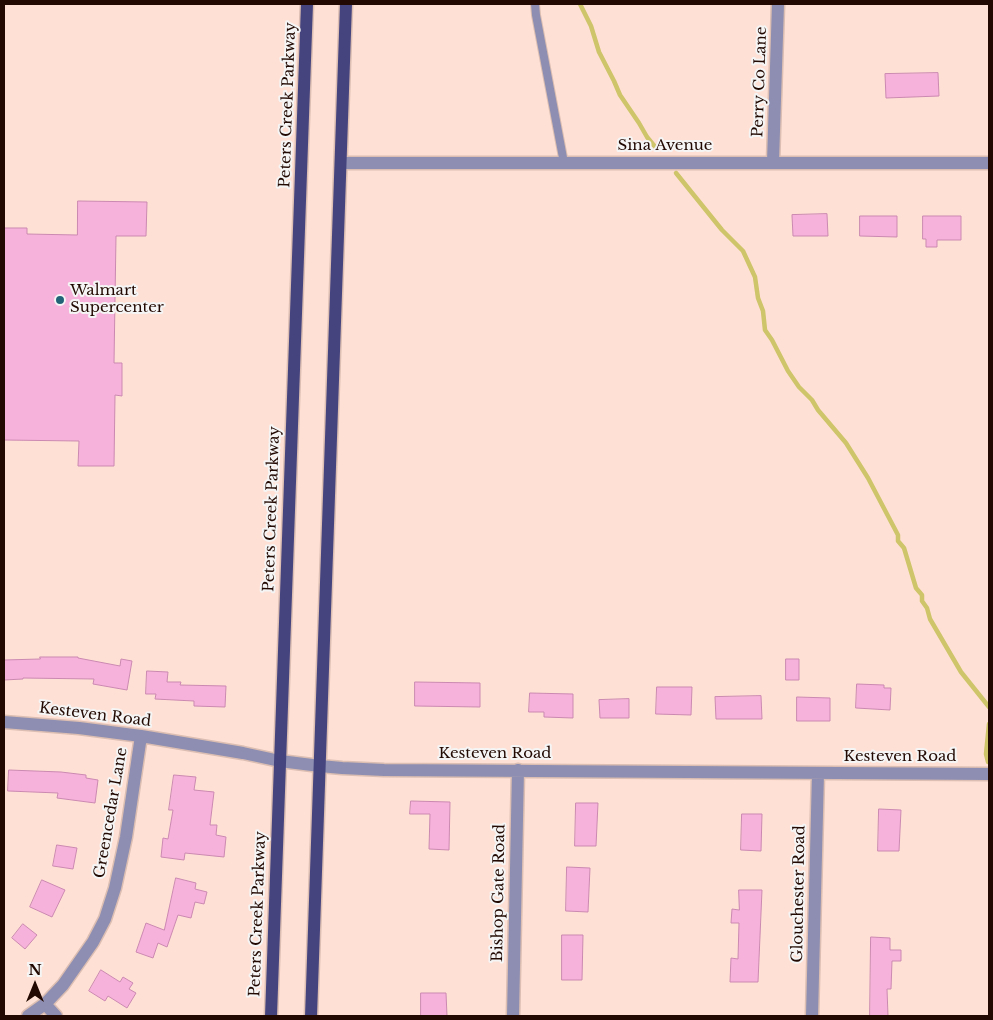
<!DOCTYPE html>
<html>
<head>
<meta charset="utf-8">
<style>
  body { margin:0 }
  #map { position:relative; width:993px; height:1020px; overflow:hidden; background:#ffe0d4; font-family:"Libre Baskerville",serif }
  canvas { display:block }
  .frame { position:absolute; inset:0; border:5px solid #220902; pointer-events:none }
  .north { position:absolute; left:10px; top:960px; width:50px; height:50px; -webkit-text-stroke:4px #f5f5f5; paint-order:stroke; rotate:0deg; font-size:14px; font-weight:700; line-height:20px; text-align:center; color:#220902 }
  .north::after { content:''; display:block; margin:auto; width:18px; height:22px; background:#220902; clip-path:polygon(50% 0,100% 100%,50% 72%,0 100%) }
</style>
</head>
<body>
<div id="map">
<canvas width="993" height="1020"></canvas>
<div class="frame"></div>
<div class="north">N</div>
</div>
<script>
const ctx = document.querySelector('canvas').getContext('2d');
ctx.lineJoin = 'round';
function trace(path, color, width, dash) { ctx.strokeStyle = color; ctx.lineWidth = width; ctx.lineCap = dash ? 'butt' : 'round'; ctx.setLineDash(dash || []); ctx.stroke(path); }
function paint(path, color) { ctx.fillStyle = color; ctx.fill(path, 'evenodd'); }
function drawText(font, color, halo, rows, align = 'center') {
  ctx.font = font + ' "Libre Baskerville",serif'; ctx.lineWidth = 4; ctx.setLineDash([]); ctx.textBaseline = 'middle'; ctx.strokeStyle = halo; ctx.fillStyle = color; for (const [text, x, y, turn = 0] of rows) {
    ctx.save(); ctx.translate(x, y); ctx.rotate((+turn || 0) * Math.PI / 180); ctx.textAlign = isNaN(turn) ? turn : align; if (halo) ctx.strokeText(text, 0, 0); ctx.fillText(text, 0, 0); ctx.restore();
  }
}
trace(new Path2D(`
  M 580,4 L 591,26 L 599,52 L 614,81 L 620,95 L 639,123 L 647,137 L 656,148
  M 676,173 L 722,230 L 743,251 L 755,277 L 758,298 L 763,311 L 765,330 L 772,340 L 788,371 L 799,387 L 812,400 L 818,410 L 846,443 L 868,478 L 898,535 L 898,541 L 904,548 L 916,588 L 922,595 L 922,601 L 927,608 L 930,619 L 961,672 L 989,707
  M 988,762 L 986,754 L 989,724`), '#cec469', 4.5);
const building = new Path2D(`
  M 938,73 L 939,96 L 886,98 L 885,74 Z
  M 78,201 L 147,202 L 146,236 L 116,236 L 114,363 L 122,363 L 122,396 L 115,395 L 114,466 L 78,466 L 79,441 L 4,440 L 4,228 L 27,228 L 27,234 L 77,235 Z
  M 827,214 L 828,236 L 793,236 L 792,215 Z
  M 860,216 L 897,216 L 897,237 L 860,236 Z
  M 923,216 L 961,216 L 961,240 L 937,240 L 937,247 L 926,247 L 926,239 L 923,239 Z
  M 40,657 L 78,657 L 78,658 L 120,666 L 121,659 L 132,661 L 127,690 L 93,684 L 94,679 L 23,678 L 23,679 L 4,680 L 4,660 L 40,659 Z
  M 786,659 L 799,659 L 799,680 L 786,680 Z
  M 147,671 L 168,672 L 167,682 L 181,682 L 180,685 L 226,686 L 225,707 L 194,706 L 194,701 L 155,699 L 156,694 L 146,694 Z
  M 415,682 L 480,683 L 480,707 L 415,706 Z
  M 857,684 L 884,685 L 884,688 L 891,688 L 890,710 L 856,708 Z
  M 657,687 L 692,687 L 691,715 L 656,714 Z
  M 530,693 L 573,694 L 573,718 L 544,717 L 544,712 L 529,712 Z
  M 761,696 L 762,719 L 716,719 L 715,697 Z
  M 797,697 L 830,698 L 830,721 L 797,721 Z
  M 629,699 L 629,718 L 600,718 L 599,700 Z
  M 9,770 L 61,772 L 86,775 L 86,778 L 98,780 L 95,803 L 57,798 L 58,793 L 8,791 Z
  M 174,775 L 196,777 L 194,790 L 214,792 L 210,825 L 217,825 L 216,835 L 226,837 L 224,857 L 185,853 L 184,860 L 161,857 L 163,838 L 168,839 L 173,810 L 169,810 Z
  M 411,801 L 450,802 L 449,850 L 429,849 L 430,814 L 410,814 Z
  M 576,803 L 598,803 L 596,846 L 575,846 Z
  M 879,809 L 901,810 L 899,851 L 878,851 Z
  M 742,814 L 762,814 L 761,851 L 741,850 Z
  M 57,845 L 77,848 L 73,869 L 53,866 Z
  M 567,867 L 590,868 L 588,912 L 566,911 Z
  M 176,878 L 196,883 L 195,889 L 207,892 L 204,904 L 195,902 L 191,918 L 178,915 L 167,947 L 158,943 L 153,958 L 136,952 L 146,923 L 164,930 Z
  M 42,880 L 65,890 L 52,917 L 30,907 Z
  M 739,890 L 762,890 L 758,982 L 730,982 L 731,958 L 738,959 L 739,923 L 731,923 L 732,909 L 739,910 Z
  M 23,924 L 37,935 L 25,949 L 12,938 Z
  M 562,935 L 583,935 L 582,980 L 562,980 Z
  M 871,937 L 890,938 L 890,950 L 901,950 L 901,961 L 892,961 L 891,989 L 887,989 L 888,1016 L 870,1016 Z
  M 101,970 L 120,982 L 123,977 L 133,983 L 129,989 L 136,993 L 127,1008 L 108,996 L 105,1001 L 89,991 Z
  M 421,993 L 446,993 L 447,1016 L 421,1016 Z`);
paint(building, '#f7b2db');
trace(building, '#cb89b1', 1);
const lane = new Path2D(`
  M 535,4 L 536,15 L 564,163`);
const street = new Path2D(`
  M 773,162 L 778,4
  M 341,163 L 989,163
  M 4,722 L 79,728 L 141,736 L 243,753 L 280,761 L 320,766 L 342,768 L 384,770 L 989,774
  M 45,1004 L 56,1016
  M 28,1016 L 45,1004 L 63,985 L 93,942 L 105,919 L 115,888 L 126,837 L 141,736
  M 513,1016 L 518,770
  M 812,1016 L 818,773`);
const primary = new Path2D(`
  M 271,1016 L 307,4
  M 311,1016 L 346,4`);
trace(lane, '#dcbeb2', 10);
trace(street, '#dcbeb2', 15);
trace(primary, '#dcbeb2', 15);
trace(lane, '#8d8eb1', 8);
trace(street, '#8d8eb1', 12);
trace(primary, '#46447f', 12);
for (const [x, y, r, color] of [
  [60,300,5,"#236378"]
]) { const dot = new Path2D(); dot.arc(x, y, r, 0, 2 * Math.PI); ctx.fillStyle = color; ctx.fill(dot); trace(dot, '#f5f5f5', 2); }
drawText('15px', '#220902', '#f5f5f5', [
  ["Perry Co Lane",760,82,-88],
  ["Peters Creek Parkway",288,105,-88],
  ["Sina Avenue",665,146],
  ["Peters Creek Parkway",272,509,-88],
  ["Kesteven Road",95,715,7],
  ["Kesteven Road",495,754],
  ["Kesteven Road",900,757],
  ["Greencedar Lane",111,813,-80],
  ["Bishop Gate Road",499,893,-89],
  ["Glouchester Road",799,894,-89],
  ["Peters Creek Parkway",258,914,-88]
]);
drawText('15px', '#220902', '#f5f5f5', [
  ["Walmart",70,291],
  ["Supercenter",70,308]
], 'left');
</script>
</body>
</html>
